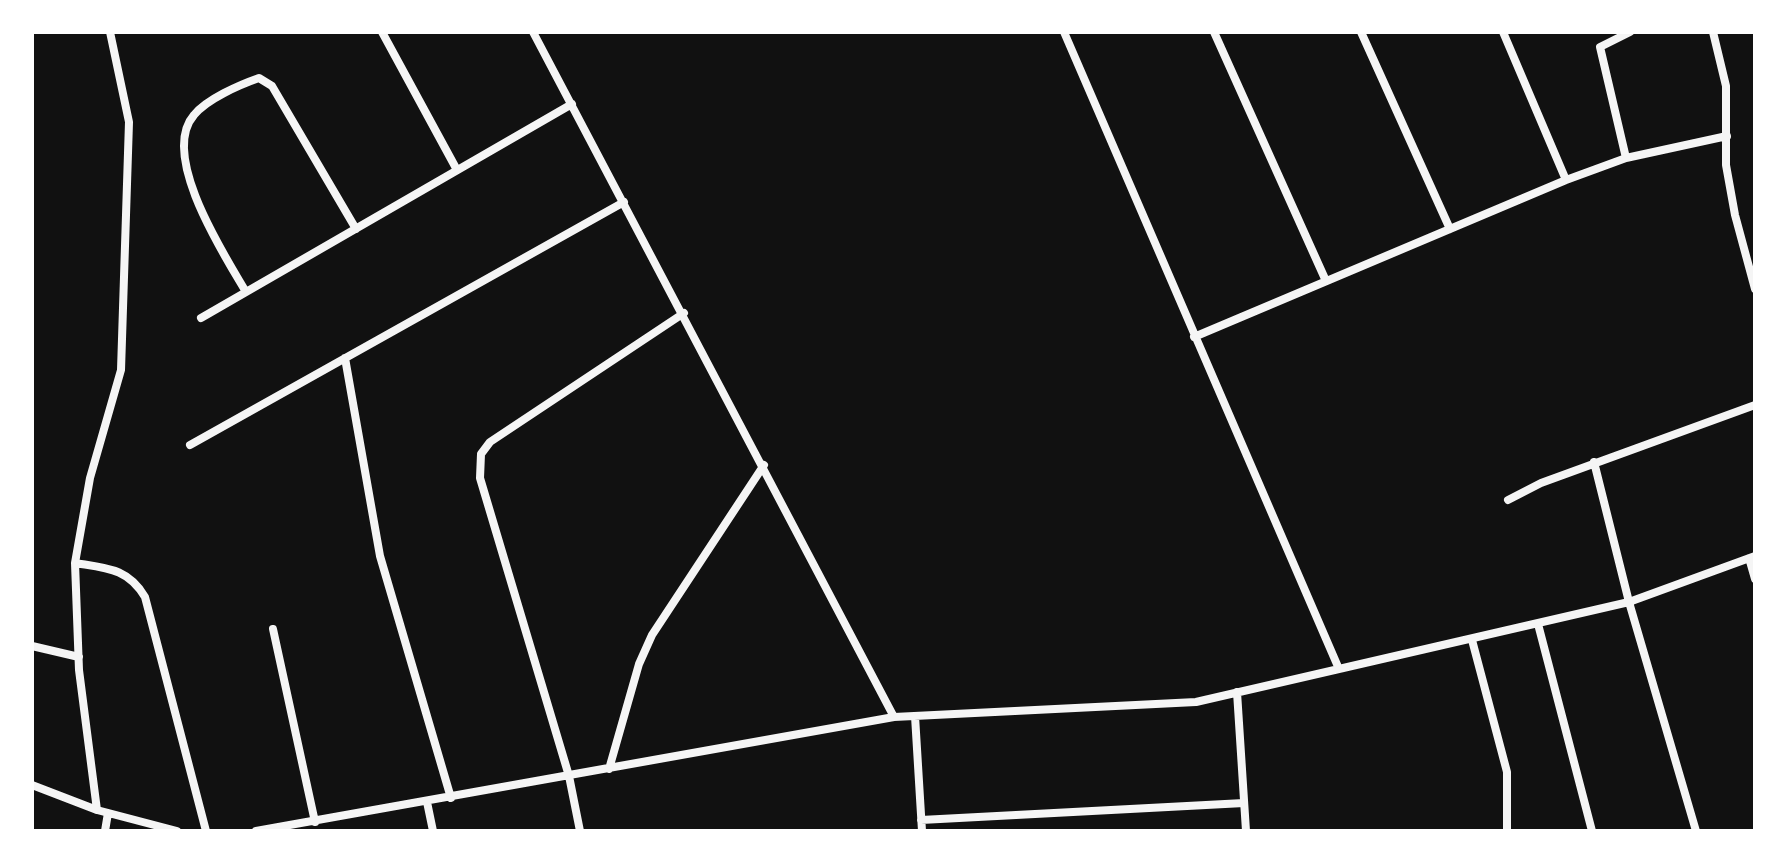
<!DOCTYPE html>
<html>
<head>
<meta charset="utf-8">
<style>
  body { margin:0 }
  #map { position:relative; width:1787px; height:863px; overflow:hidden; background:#111; font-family:Roboto,sans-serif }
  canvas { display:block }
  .frame { position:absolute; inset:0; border:34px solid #fff; pointer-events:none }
</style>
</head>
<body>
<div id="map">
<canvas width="1787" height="863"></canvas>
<div class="frame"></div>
</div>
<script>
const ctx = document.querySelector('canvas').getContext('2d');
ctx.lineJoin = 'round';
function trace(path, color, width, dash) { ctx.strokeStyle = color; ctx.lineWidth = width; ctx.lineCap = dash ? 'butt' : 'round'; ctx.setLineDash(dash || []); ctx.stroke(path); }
trace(new Path2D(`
  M 382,32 L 457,170
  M 533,32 L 894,717
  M 1064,32 L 1339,669
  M 1214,32 L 1326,281
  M 1361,32 L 1450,229
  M 1503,32 L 1566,180
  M 1713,32 L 1726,86 L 1726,165 L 1735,215 L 1755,289
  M 1626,158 L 1600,47 L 1630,32
  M 246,292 C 225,256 159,155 194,115 C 207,99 239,85 259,78 L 272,86 L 356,229
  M 201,318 L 572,104
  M 1194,337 L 1566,180 L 1626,158 L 1727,136
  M 345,358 L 380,556 L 451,798
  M 190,445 L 624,202
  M 1594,462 L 1629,602 L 1696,831
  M 1508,500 L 1541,483 L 1755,405
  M 1749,558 L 1755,579
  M 75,563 C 106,568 128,568 145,597 L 206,831
  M 1538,624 L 1592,831
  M 273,629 L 315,822
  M 1472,640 L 1507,772 L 1507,831
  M 32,646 L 79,657
  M 1237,692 L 1246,831
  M 915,716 L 922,831
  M 609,769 L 639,664 L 652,635 L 764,465
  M 32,785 L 97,810 L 177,831
  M 427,802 L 433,831
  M 97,810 L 79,670 L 75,563 L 90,478 L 121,370 L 129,122 L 110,32
  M 921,820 L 1244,803
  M 105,831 L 108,813
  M 256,831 L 894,717 L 1196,702 L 1629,602 L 1755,556
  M 580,831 L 569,776 L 480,478 L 481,454 L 490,442 L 684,313`), '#f5f5f5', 8);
</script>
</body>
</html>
